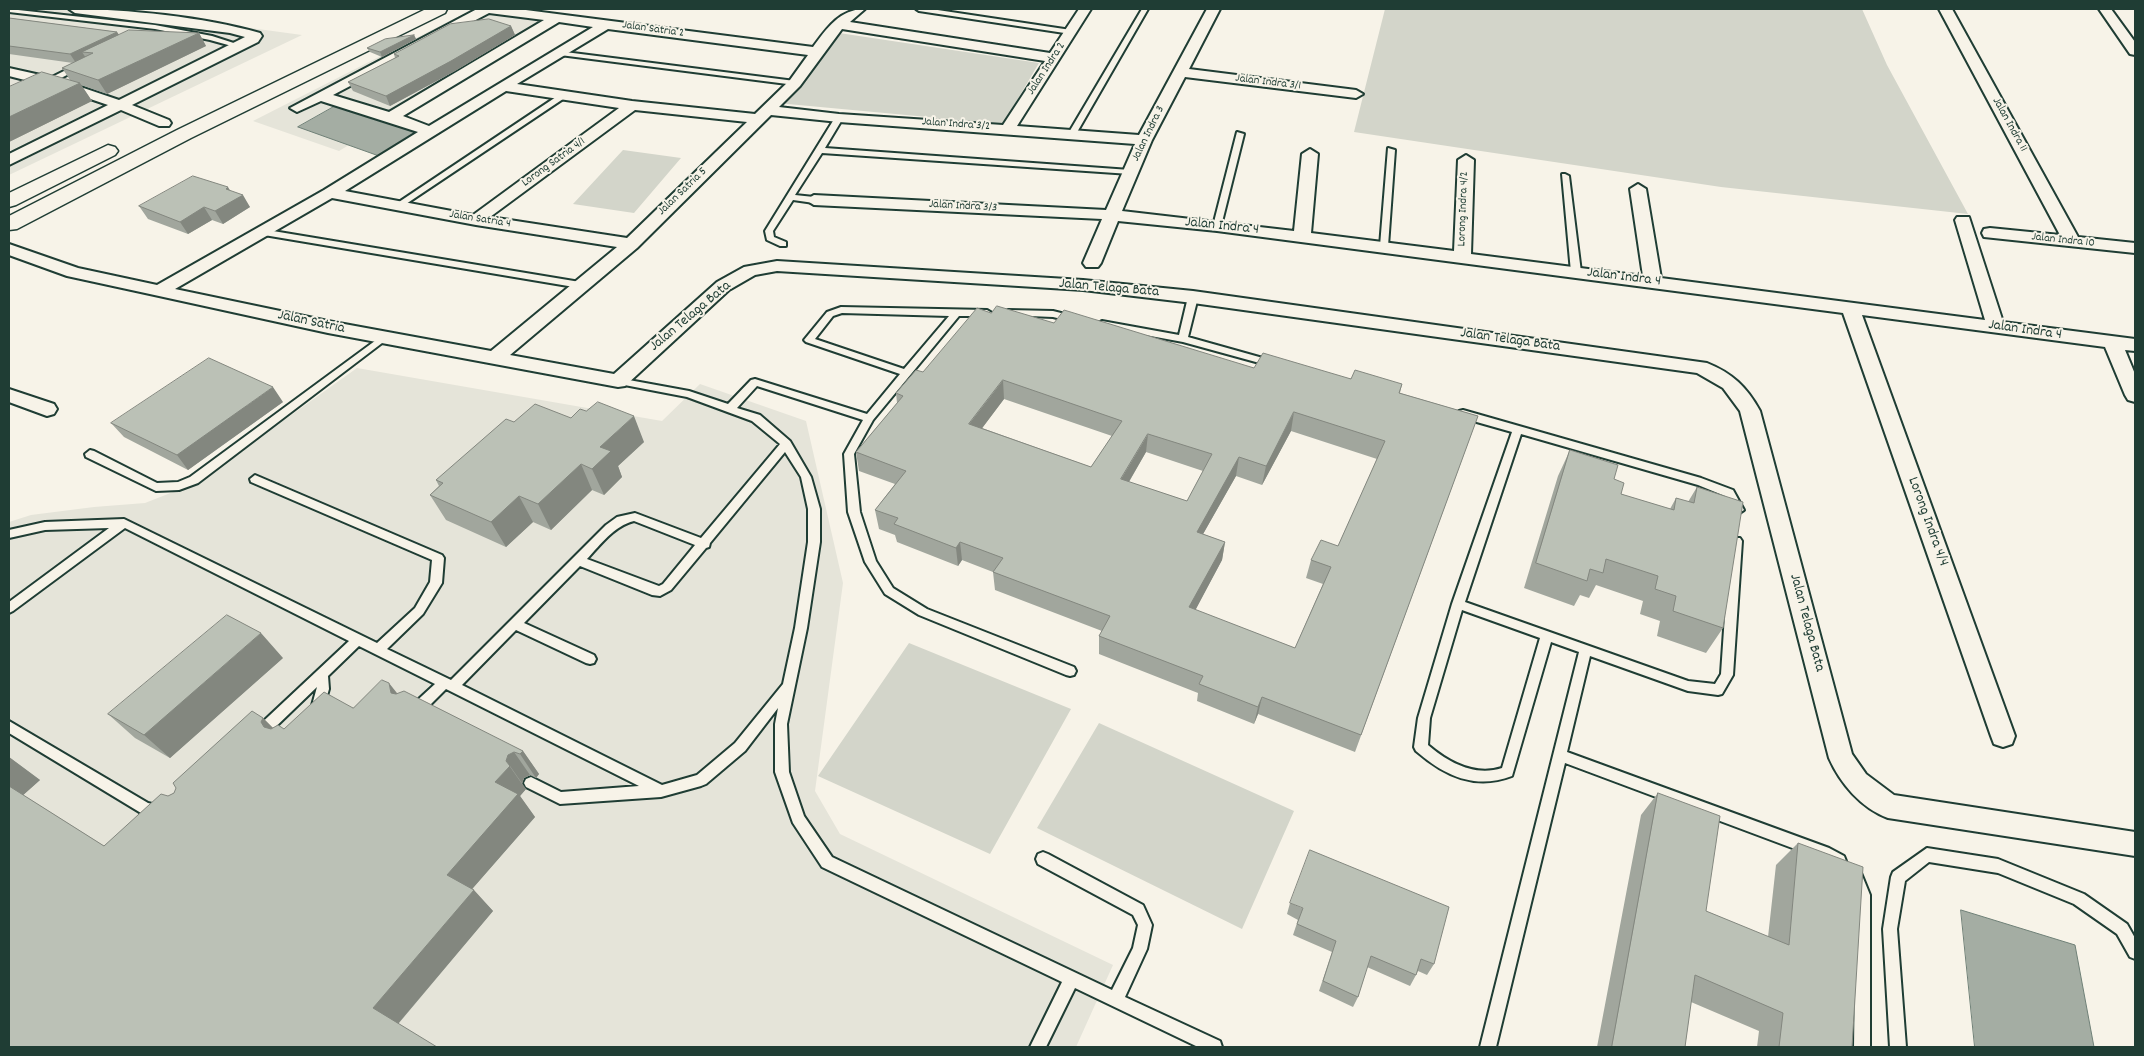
<!DOCTYPE html>
<html>
<head>
<meta charset="utf-8">
<style>
  body { margin:0 }
  #map { position:relative; width:2144px; height:1056px; overflow:hidden; background:#f7f3e8; font-family:Dekko,sans-serif }
  canvas { display:block }
  .frame { position:absolute; inset:0; border:10px solid #1f3d34; pointer-events:none }
</style>
</head>
<body>
<div id="map">
<canvas width="2144" height="1056"></canvas>
<div class="frame"></div>
</div>
<script>
const ctx = document.querySelector('canvas').getContext('2d');
ctx.lineJoin = 'round';
function paint(path, color) { ctx.fillStyle = color; ctx.fill(path, 'evenodd'); }
function trace(path, color, width, dash) { ctx.strokeStyle = color; ctx.lineWidth = width; ctx.lineCap = dash ? 'butt' : 'round'; ctx.setLineDash(dash || []); ctx.stroke(path); }
function drawText(font, color, halo, rows, align = 'center') {
  ctx.font = font + ' Dekko,sans-serif'; ctx.lineWidth = 4; ctx.setLineDash([]); ctx.textBaseline = 'middle'; ctx.strokeStyle = halo; ctx.fillStyle = color; for (const [text, x, y, turn = 0] of rows) {
    ctx.save(); ctx.translate(x, y); ctx.rotate((+turn || 0) * Math.PI / 180); ctx.textAlign = isNaN(turn) ? turn : align; if (halo) ctx.strokeText(text, 0, 0); ctx.fillText(text, 0, 0); ctx.restore();
  }
}
paint(new Path2D(`
  M 9,9 L 111,9 L 302,35 L 9,175 Z
  M 473,9 L 511,9 L 561,17 L 339,151 L 253,121 Z
  M 357,368 L 662,421 L 700,384 L 806,421 L 843,583 L 815,791 L 840,834 L 1113,965 L 1076,1047 L 9,1047 L 9,522 L 31,515 L 94,507 L 145,503 L 196,483 Z`), '#e5e4d9');
paint(new Path2D(`
  M 1385,9 L 1862,9 L 1887,65 L 1968,214 L 1721,187 L 1354,132 Z
  M 839,33 L 1039,63 L 1003,124 L 777,103 Z
  M 623,150 L 681,158 L 634,213 L 573,204 Z
  M 909,643 L 1071,709 L 990,854 L 818,776 Z
  M 1099,723 L 1294,811 L 1242,929 L 1037,828 Z`), '#d3d5ca');
const water = new Path2D(`
  M 337,105 L 418,132 L 379,156 L 298,127 Z
  M 1961,910 L 2075,945 L 2094,1047 L 1975,1047 Z`);
paint(water, '#a4ada3');
trace(water, '#6f8077', 1);
const lane = new Path2D(`
  M 9,9 L 155,25 L 212,36 L 243,46 L 239,48 L 210,40 L 155,29 L 9,12 Z
  M 916,9 L 931,9 L 1071,30 L 1075,32 L 1071,34 L 919,11 Z
  M 1142,9 L 1148,9 L 1076,134 L 1069,136 L 1068,134 Z
  M 557,51 L 795,81 L 799,83 L 795,85 L 560,55 L 556,53 Z
  M 76,65 L 83,67 L 47,85 L 40,83 Z
  M 562,93 L 569,95 L 400,208 L 394,208 L 393,206 Z
  M 836,116 L 843,118 L 825,148 L 1130,170 L 1134,172 L 1130,174 L 822,153 L 795,195 L 814,197 L 818,200 L 814,203 L 793,200 L 773,231 L 774,237 L 786,242 L 786,246 L 780,246 L 767,240 L 765,231 Z
  M 1237,132 L 1244,134 L 1221,226 L 1217,229 L 1213,226 Z
  M 1388,148 L 1395,150 L 1388,246 L 1384,249 L 1380,246 Z
  M 1562,174 L 1565,174 L 1569,176 L 1581,272 L 1576,275 L 1571,272 Z
  M 261,229 L 580,282 L 585,285 L 580,288 L 258,234 L 258,230 Z
  M 1193,294 L 1198,297 L 1188,337 L 1277,362 L 1279,364 L 1277,366 L 1274,367 L 1183,342 L 1102,327 L 1097,324 L 1102,321 L 1179,335 L 1188,297 Z
  M 841,307 L 987,310 L 992,313 L 987,316 L 959,316 L 873,420 L 854,454 L 860,512 L 876,561 L 893,588 L 927,609 L 1074,667 L 1076,671 L 1074,675 L 1070,676 L 1066,675 L 919,615 L 885,594 L 865,562 L 848,512 L 844,454 L 863,420 L 757,386 L 737,408 L 760,415 L 790,441 L 811,477 L 820,509 L 820,542 L 807,628 L 787,724 L 789,772 L 804,816 L 832,857 L 1112,990 L 1133,948 L 1138,925 L 1133,915 L 1038,864 L 1036,859 L 1038,854 L 1043,852 L 1048,854 L 1143,905 L 1152,925 L 1147,949 L 1125,997 L 1220,1041 L 1222,1047 L 1198,1047 L 1075,988 L 1046,1047 L 1030,1047 L 1062,982 L 822,867 L 793,823 L 775,772 L 775,724 L 778,708 L 745,751 L 706,784 L 701,786 L 661,797 L 560,804 L 526,787 L 524,783 L 526,779 L 531,777 L 561,792 L 639,786 L 446,689 L 420,715 L 415,716 L 410,715 L 409,711 L 410,707 L 435,684 L 359,646 L 328,676 L 329,689 L 322,713 L 317,714 L 312,713 L 311,709 L 317,687 L 264,738 L 259,740 L 254,738 L 253,734 L 254,730 L 349,641 L 125,528 L 13,611 L 9,613 L 9,602 L 109,528 L 45,530 L 9,538 L 9,530 L 45,522 L 124,519 L 377,643 L 415,608 L 430,582 L 432,560 L 251,482 L 250,479 L 255,475 L 442,555 L 444,558 L 442,583 L 423,614 L 387,649 L 451,680 L 606,525 L 617,517 L 635,513 L 701,538 L 780,444 L 752,421 L 687,397 L 614,383 L 613,381 L 614,379 L 618,378 L 689,391 L 728,404 L 751,380 L 755,379 L 867,414 L 900,374 L 806,342 L 804,340 L 827,312 ZM 842,313 L 949,316 L 904,369 L 815,339 L 833,316 ZM 785,452 L 801,477 L 808,509 L 808,542 L 795,628 L 783,684 L 735,743 L 697,775 L 662,785 L 462,685 L 516,630 L 586,663 L 590,664 L 594,663 L 596,659 L 594,655 L 524,623 L 580,566 L 652,595 L 660,596 L 671,590 L 706,548 L 709,547 L 710,543 ZM 634,521 L 695,545 L 663,584 L 659,586 L 587,559 C 601,544 614,526 634,521 Z
  M 1008,310 L 1053,311 L 1077,317 L 1079,319 L 1074,322 L 1053,317 L 1005,315 L 1003,313 Z
  M 383,335 L 388,338 L 386,340 L 198,483 L 179,490 L 156,491 L 86,457 L 85,454 L 90,450 L 94,451 L 157,483 L 178,482 L 190,477 Z
  M 1463,410 L 1701,478 L 1733,490 L 1744,510 L 1738,514 L 1734,513 L 1725,496 L 1698,485 L 1521,434 L 1465,602 L 1688,681 L 1715,684 L 1721,674 L 1730,541 L 1732,538 L 1740,538 L 1742,541 L 1733,675 L 1722,694 L 1718,695 L 1688,691 L 1590,656 L 1567,752 L 1829,848 L 1844,856 L 1846,861 L 1844,866 L 1839,868 L 1819,858 L 1565,763 L 1496,1047 L 1480,1047 L 1579,652 L 1551,642 L 1512,776 C 1475,790 1445,776 1416,751 L 1414,747 L 1418,718 L 1452,604 L 1512,432 L 1459,417 L 1458,414 L 1459,411 ZM 1462,610 L 1540,638 L 1502,768 C 1474,777 1448,762 1428,745 L 1430,718 Z
  M 9,721 L 148,803 L 165,807 L 167,811 L 165,815 L 160,817 L 141,813 L 9,733 Z
  M 1927,848 L 1998,859 L 2084,894 L 2127,924 L 2135,938 L 2135,959 L 2130,957 L 2117,934 L 2074,904 L 1998,873 L 1929,862 L 1905,881 L 1897,929 L 1906,1047 L 1890,1047 L 1883,929 L 1891,877 L 1893,872 Z
  M 1856,871 L 1861,873 L 1870,895 L 1870,1047 L 1854,1047 L 1856,895 L 1849,878 L 1851,873 Z`);
const street = new Path2D(`
  M 69,9 C 127,9 204,17 260,33 L 262,36 L 258,42 L 132,105 L 169,120 L 171,123 L 169,126 L 159,126 L 121,110 L 9,165 L 9,154 L 108,105 L 64,90 L 9,76 L 9,68 L 54,78 L 119,100 L 245,37 L 230,33 L 75,13 Z
  M 477,9 L 518,9 L 813,47 C 827,28 840,9 865,9 L 850,22 L 1050,53 L 1079,9 L 1091,9 L 1017,126 L 1139,135 L 1207,9 L 1220,9 L 1189,69 L 1356,90 L 1363,94 L 1356,98 L 1185,77 L 1152,140 L 1122,211 L 1294,231 L 1302,154 L 1310,149 L 1318,154 L 1311,233 L 1454,251 L 1458,160 L 1466,155 L 1474,160 L 1471,254 L 1643,276 L 1630,189 L 1638,184 L 1646,189 L 1661,278 L 1985,320 L 1955,220 L 1957,217 L 1969,217 L 2003,322 L 2135,339 L 2135,351 L 2125,350 L 2135,374 L 2135,402 L 2128,400 L 2125,395 L 2105,347 L 1862,315 L 2015,736 L 2012,744 L 2003,747 L 1994,744 L 1991,736 L 1843,313 L 1217,231 L 1118,221 L 1101,263 L 1098,267 L 1086,267 L 1083,263 L 1102,219 L 814,205 L 806,200 L 814,195 L 1106,210 L 1135,144 L 839,122 L 771,115 L 637,248 L 510,355 L 614,374 L 717,282 L 744,267 L 777,261 L 1083,280 L 1193,291 L 1707,363 C 1732,373 1747,387 1760,411 L 1852,754 L 1866,774 L 1894,795 L 2135,832 L 2135,856 L 1888,818 C 1861,808 1840,783 1829,758 L 1740,411 L 1723,388 L 1697,373 L 1193,303 L 1083,290 L 777,271 L 755,275 L 729,290 L 625,386 L 618,387 L 328,333 L 159,296 L 67,276 L 9,255 L 9,244 L 78,268 L 157,285 L 324,190 L 418,132 L 321,101 L 297,112 L 290,108 ZM 489,13 L 544,20 L 389,112 L 333,95 ZM 559,22 L 593,27 L 429,126 L 403,116 ZM 608,29 L 808,55 L 790,80 L 755,114 L 632,101 L 517,84 ZM 842,29 L 1045,61 L 1003,125 L 839,114 L 779,107 L 800,86 ZM 506,91 L 619,108 L 473,215 L 345,191 ZM 635,110 L 747,122 L 627,238 L 490,217 ZM 332,198 L 476,225 L 617,247 L 491,351 L 328,321 L 175,289 Z
  M 1939,9 L 1952,9 L 2078,237 L 2135,243 L 2135,253 L 1984,237 L 1982,233 L 1984,229 L 1990,228 L 2060,235 Z
  M 2099,9 L 2111,9 L 2135,42 L 2135,55 L 2130,54 Z
  M 9,389 L 54,404 L 57,409 L 54,414 L 47,416 L 9,402 Z`);
const highway = new Path2D(`
  M 426,9 L 447,9 L 445,13 L 191,138 L 17,229 L 9,230 L 9,216 L 177,130 Z
  M 108,145 L 115,147 L 118,151 L 115,155 L 16,205 L 9,207 L 9,193 Z`);
trace(lane, '#1f3d34', 4);
trace(street, '#1f3d34', 4);
trace(highway, '#1f3d34', 3);
paint(lane, '#f7f3e8');
paint(street, '#f7f3e8');
paint(highway, '#f7f3e8');
paint(new Path2D(`
  M 9,18 L 117,32 L 119,35 L 199,33 L 206,46 L 107,94 L 81,85 L 92,101 L 9,142 L 9,87 L 70,80 L 62,68 L 73,63 L 9,54 Z
  M 511,26 L 515,35 L 455,71 L 390,106 L 353,91 L 348,82 L 395,58 L 394,54 Z
  M 414,35 L 416,39 L 382,57 L 370,52 L 367,48 Z
  M 229,190 L 250,207 L 223,224 L 212,220 L 188,234 L 148,219 L 139,206 Z
  M 991,313 L 1054,323 L 1254,368 L 1402,384 L 1400,393 L 1478,416 L 1355,752 L 1258,714 L 1254,724 L 1197,701 L 1198,693 L 1099,654 L 1099,636 L 1102,631 L 995,590 L 993,572 L 962,560 L 958,566 L 897,542 L 895,535 L 879,529 L 875,510 L 895,484 L 859,471 L 856,452 L 897,403 L 896,393 L 923,372 ZM 1004,399 L 1112,436 L 1091,467 L 982,428 ZM 1291,431 L 1377,459 L 1338,546 L 1311,560 L 1306,578 L 1323,584 L 1295,648 L 1195,610 L 1222,560 L 1225,542 L 1203,534 L 1236,476 L 1262,485 ZM 1146,452 L 1203,471 L 1187,501 L 1129,482 Z
  M 283,402 L 188,470 L 124,437 L 111,423 Z
  M 571,418 L 644,442 L 618,466 L 622,477 L 604,495 L 592,490 L 551,530 L 533,522 L 506,547 L 446,520 L 430,495 L 439,486 L 436,480 Z
  M 1570,450 L 1614,479 L 1621,494 L 1670,509 L 1676,498 L 1688,502 L 1697,487 L 1723,628 L 1706,653 L 1657,636 L 1660,621 L 1640,614 L 1643,601 L 1596,585 L 1589,598 L 1580,595 L 1574,606 L 1524,588 L 1558,476 Z
  M 283,658 L 170,758 L 135,738 L 108,714 Z
  M 397,694 L 523,751 L 539,774 L 536,778 L 530,775 L 524,778 L 522,784 L 526,789 L 520,796 L 535,817 L 472,889 L 493,911 L 399,1023 L 9,1047 L 9,757 L 40,780 L 23,795 L 104,846 L 168,796 L 174,793 L 263,718 L 273,728 L 284,729 Z
  M 1658,793 L 1706,911 L 1768,937 L 1776,865 L 1798,843 L 1852,1047 L 1757,1047 L 1759,1031 L 1691,1002 L 1685,1047 L 1597,1047 L 1641,815 Z
  M 1290,903 L 1434,964 L 1427,975 L 1418,971 L 1416,975 L 1410,986 L 1367,967 L 1358,997 L 1353,1007 L 1319,991 L 1332,952 L 1293,935 L 1298,920 L 1287,914 Z`), '#a1a69d');
paint(new Path2D(`
  M 511,26 L 515,35 L 455,71 L 390,106 L 386,96 Z
  M 117,32 L 123,41 L 93,53 L 82,52 L 86,58 L 76,63 L 70,54 Z
  M 199,33 L 206,46 L 107,94 L 98,80 Z
  M 414,35 L 416,39 L 382,57 L 380,52 Z
  M 80,83 L 92,101 L 9,142 L 9,117 Z
  M 228,187 L 235,199 L 243,195 L 250,207 L 223,224 L 215,211 L 226,189 Z
  M 204,207 L 212,220 L 188,234 L 180,222 Z
  M 1003,380 L 1004,399 L 971,443 L 969,424 Z
  M 273,387 L 283,402 L 188,470 L 177,455 Z
  M 1294,412 L 1291,431 L 1262,485 L 1266,466 Z
  M 634,416 L 644,442 L 618,466 L 622,477 L 604,495 L 592,469 L 600,447 Z
  M 1148,434 L 1146,452 L 1120,497 L 1121,479 Z
  M 1239,457 L 1236,476 L 1194,550 L 1197,532 Z
  M 581,464 L 592,490 L 551,530 L 538,504 Z
  M 519,496 L 533,522 L 506,547 L 491,522 Z
  M 960,542 L 962,560 L 958,566 L 956,548 Z
  M 1225,542 L 1222,560 L 1187,626 L 1189,607 Z
  M 261,633 L 283,658 L 170,758 L 144,735 Z
  M 389,683 L 408,707 L 391,693 Z
  M 1262,697 L 1258,714 L 1254,724 L 1258,707 Z
  M 263,718 L 286,741 L 264,727 L 261,722 Z
  M 523,751 L 539,774 L 536,778 L 520,754 Z
  M 514,752 L 530,775 L 524,778 L 522,784 L 506,761 L 508,755 Z
  M 9,757 L 40,780 L 21,797 L 9,788 Z
  M 510,766 L 526,789 L 520,796 L 535,817 L 466,896 L 447,875 L 495,782 Z
  M 474,890 L 493,911 L 396,1026 L 373,1008 Z`), '#83877f');
const building = new Path2D(`
  M 9,18 L 117,32 L 70,54 L 9,46 Z
  M 489,19 L 511,26 L 451,61 L 386,96 L 348,82 L 399,56 L 394,54 L 450,24 Z
  M 129,30 L 199,33 L 98,80 L 62,68 L 93,53 L 82,52 Z
  M 414,35 L 380,52 L 367,48 L 385,39 Z
  M 42,72 L 80,83 L 9,117 L 9,87 Z
  M 193,176 L 228,187 L 226,189 L 243,195 L 215,211 L 204,207 L 180,222 L 139,206 Z
  M 997,306 L 1054,323 L 1064,310 L 1254,368 L 1263,353 L 1351,379 L 1355,370 L 1402,384 L 1399,393 L 1478,416 L 1361,735 L 1262,697 L 1258,707 L 1199,684 L 1203,676 L 1099,636 L 1110,616 L 993,572 L 1003,558 L 960,542 L 956,548 L 894,524 L 898,518 L 875,510 L 906,471 L 856,452 L 903,396 L 896,393 L 916,370 L 923,372 L 977,308 L 991,313 ZM 1003,380 L 1122,421 L 1091,467 L 969,424 ZM 1294,412 L 1385,441 L 1338,546 L 1321,540 L 1311,560 L 1331,567 L 1295,648 L 1189,607 L 1225,542 L 1197,532 L 1239,457 L 1266,466 ZM 1148,434 L 1212,454 L 1187,501 L 1121,479 Z
  M 209,358 L 273,387 L 177,455 L 111,423 Z
  M 598,402 L 634,416 L 600,447 L 611,451 L 592,469 L 581,464 L 538,504 L 519,496 L 491,522 L 430,495 L 443,483 L 436,480 L 506,419 L 514,422 L 535,404 L 571,418 L 580,409 L 586,411 Z
  M 1570,450 L 1618,465 L 1614,479 L 1624,483 L 1621,494 L 1674,510 L 1676,498 L 1694,503 L 1697,487 L 1743,502 L 1723,628 L 1673,611 L 1676,596 L 1655,589 L 1658,576 L 1606,559 L 1603,573 L 1590,569 L 1587,581 L 1536,563 Z
  M 227,615 L 261,633 L 144,735 L 108,714 Z
  M 382,680 L 389,683 L 391,693 L 396,694 L 404,691 L 523,751 L 520,754 L 514,752 L 508,755 L 506,761 L 510,766 L 495,782 L 518,794 L 447,875 L 474,890 L 373,1008 L 437,1047 L 9,1047 L 9,786 L 104,846 L 161,794 L 168,796 L 174,793 L 176,788 L 173,783 L 252,711 L 263,718 L 261,722 L 264,727 L 271,729 L 278,725 L 284,729 L 324,692 L 353,708 Z
  M 1658,793 L 1720,816 L 1706,911 L 1789,945 L 1798,843 L 1863,867 L 1852,1047 L 1779,1047 L 1783,1013 L 1695,975 L 1685,1047 L 1612,1047 Z
  M 1310,850 L 1449,907 L 1434,964 L 1421,959 L 1416,975 L 1371,956 L 1358,997 L 1323,981 L 1336,941 L 1297,924 L 1303,908 L 1290,903 Z`);
paint(building, '#bbc1b6');
trace(building, '#83877f', 1);
drawText('12px', '#1f3d34', '#f7f3e8', [
  ["Jalan Satria 2",653,30,8],
  ["Jalan Indra 2",1047,69,-57],
  ["Jalan Indra 3/1",1268,83,7],
  ["Jalan Indra 3/2",956,125,4],
  ["Jalan Indra 11",2009,125,61],
  ["Jalan Indra 3",1149,134,-64],
  ["Lorong Satria 4/1",554,163,-36],
  ["Jalan Satria 5",683,192,-44],
  ["Jalan Indra 3/3",963,207,3],
  ["Lorong Indra 4/2",1464,209,-88],
  ["Jalan Satria 4",480,220,9],
  ["Jalan Indra 10",2063,241,6]
]);
drawText('15px', '#1f3d34', '#f7f3e8', [
  ["Jalan Indra 4",1222,227,6],
  ["Jalan Indra 4",1624,278,7],
  ["Jalan Telaga Bata",1109,289,5],
  ["Jalan Telaga Bata",691,317,-40],
  ["Jalan Satria",311,323,12],
  ["Jalan Indra 4",2025,331,8],
  ["Jalan Telaga Bata",1510,341,8],
  ["Lorong Indra 4/4",1927,522,70],
  ["Jalan Telaga Bata",1806,623,75]
]);
</script>
</body>
</html>
